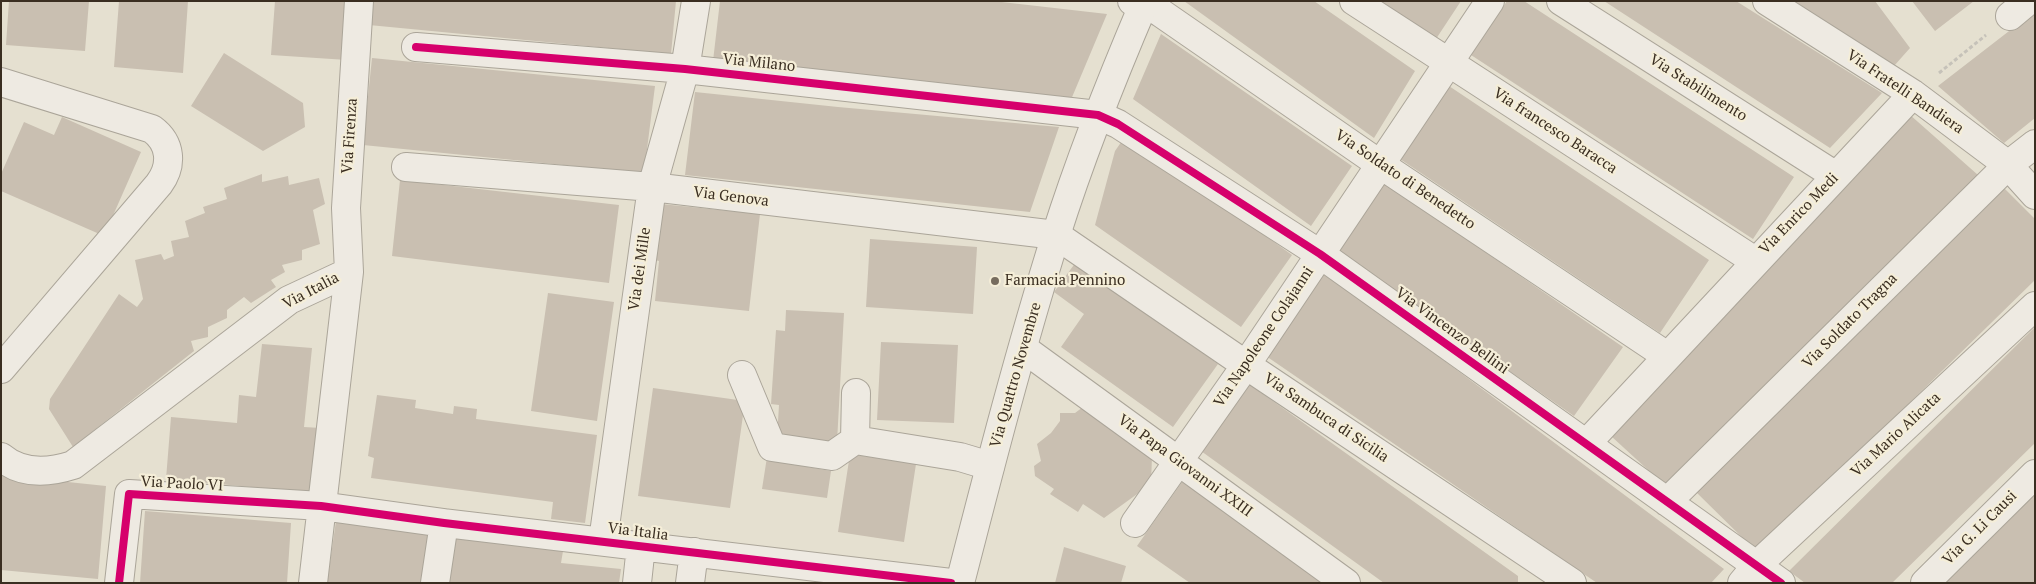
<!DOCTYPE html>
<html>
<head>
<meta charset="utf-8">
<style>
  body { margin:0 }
  #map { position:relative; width:2036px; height:584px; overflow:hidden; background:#e5e0d0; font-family:"PT Serif",serif }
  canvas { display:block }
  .frame { position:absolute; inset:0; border:2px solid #3a2e21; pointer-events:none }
</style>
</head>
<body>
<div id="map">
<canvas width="2036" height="584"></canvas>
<div class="frame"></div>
</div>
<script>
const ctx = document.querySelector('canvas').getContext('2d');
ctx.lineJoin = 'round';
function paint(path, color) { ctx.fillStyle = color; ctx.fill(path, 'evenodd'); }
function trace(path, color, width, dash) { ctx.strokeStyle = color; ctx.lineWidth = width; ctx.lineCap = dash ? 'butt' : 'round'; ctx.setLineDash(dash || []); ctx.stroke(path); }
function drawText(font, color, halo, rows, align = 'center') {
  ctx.font = font + ' "PT Serif",serif'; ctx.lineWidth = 4.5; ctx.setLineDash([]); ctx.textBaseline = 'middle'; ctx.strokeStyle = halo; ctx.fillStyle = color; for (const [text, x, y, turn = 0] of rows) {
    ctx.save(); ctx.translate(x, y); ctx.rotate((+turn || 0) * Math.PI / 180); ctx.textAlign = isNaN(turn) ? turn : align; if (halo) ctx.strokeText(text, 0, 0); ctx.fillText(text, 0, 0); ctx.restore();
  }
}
paint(new Path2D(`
  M 9,1 L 89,1 L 85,51 L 6,45 Z
  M 119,1 L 188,1 L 183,73 L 114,67 Z
  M 275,1 L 351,1 L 347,60 L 271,55 Z
  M 371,1 L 676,1 L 671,54 L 369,25 Z
  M 720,1 L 993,1 L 1107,14 L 1070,102 L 713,61 Z
  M 1184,1 L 1314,1 L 1415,71 L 1374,138 Z
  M 1375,1 L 1461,1 L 1434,42 Z
  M 1507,1 L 1524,1 L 1794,177 L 1753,239 L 1471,55 Z
  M 1604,1 L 1736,1 L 1882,93 L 1830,148 Z
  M 1792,1 L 1875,1 L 1910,48 L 1894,66 Z
  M 1912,1 L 1974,1 L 1935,31 Z
  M 2035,11 L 2035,118 L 2004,143 L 1938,86 Z
  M 1161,34 L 1352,166 L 1311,226 L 1133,99 Z
  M 224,53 L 303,103 L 305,127 L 263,151 L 191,106 Z
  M 372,58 L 655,86 L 644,173 L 363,145 Z
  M 1449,86 L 1709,260 L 1660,333 L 1400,159 Z
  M 695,92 L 838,107 L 1059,127 L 1030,212 L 685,175 Z
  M 1909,114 L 1978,175 L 1671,491 L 1611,436 Z
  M 62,117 L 141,152 L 104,236 L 1,191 L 1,174 L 24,122 L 54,135 Z
  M 1126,135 L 1292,255 L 1241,327 L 1095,225 L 1115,151 Z
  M 262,174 L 262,182 L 288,176 L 289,185 L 319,178 L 325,204 L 313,210 L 320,244 L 302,250 L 302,260 L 282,265 L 285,272 L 271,280 L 276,287 L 251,303 L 244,297 L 227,310 L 227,318 L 208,327 L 208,337 L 191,341 L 194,351 L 73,447 L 49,409 L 50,399 L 119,294 L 137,307 L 143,299 L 135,260 L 161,254 L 164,260 L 174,256 L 171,241 L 189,237 L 185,221 L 205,213 L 203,207 L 227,199 L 224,188 Z
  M 400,180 L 619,205 L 609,283 L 392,256 Z
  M 1384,182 L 1623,347 L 1574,416 L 1336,250 Z
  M 2004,188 L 2035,219 L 2035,280 L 1757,552 L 1696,492 Z
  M 661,204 L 760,214 L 749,311 L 655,301 L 659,261 L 655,260 Z
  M 870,239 L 977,247 L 973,314 L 866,307 Z
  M 1076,262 L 1218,364 L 1173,427 L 1061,347 L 1084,314 L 1054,292 Z
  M 1325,272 L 1724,569 L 1711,583 L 1597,583 L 1266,356 Z
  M 548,293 L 614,302 L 597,421 L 531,411 Z
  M 786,310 L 844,313 L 837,442 L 777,438 L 779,405 L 771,404 L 776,330 L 785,331 Z
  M 2035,327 L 2035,443 L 1892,583 L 1805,583 L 1789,571 Z
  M 881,342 L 958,345 L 954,423 L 877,420 Z
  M 262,344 L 312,348 L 304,427 L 321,428 L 315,493 L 166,479 L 171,417 L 237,423 L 239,395 L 256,397 Z
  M 1249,384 L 1518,576 L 1518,583 L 1384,583 L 1201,451 Z
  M 653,388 L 745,401 L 730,508 L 638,496 Z
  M 377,395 L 416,400 L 415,408 L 453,414 L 454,406 L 477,409 L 476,419 L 597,435 L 585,523 L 551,519 L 553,502 L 371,478 L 374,458 L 368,456 Z
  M 1083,407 L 1152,456 L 1151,484 L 1104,518 L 1083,504 L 1078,512 L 1050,494 L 1054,489 L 1035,476 L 1034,466 L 1041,461 L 1037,444 L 1051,433 L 1060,421 L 1060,413 L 1075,413 Z
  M 850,454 L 916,464 L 904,542 L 838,532 Z
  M 767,457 L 803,462 L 802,466 L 831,471 L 827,498 L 762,489 Z
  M 1,475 L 106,486 L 98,579 L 1,570 Z
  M 1182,482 L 1269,543 L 1326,583 L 1190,583 L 1137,546 Z
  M 2035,493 L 2035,583 L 1941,583 Z
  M 145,511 L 291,523 L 287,583 L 140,583 Z
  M 336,521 L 432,535 L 425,583 L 327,583 Z
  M 453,538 L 563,551 L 561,563 L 621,569 L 619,583 L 447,583 Z
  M 1064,547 L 1126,566 L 1121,583 L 1055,583 Z`), '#c9bfb1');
const minor = new Path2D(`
  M 1132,1 L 1145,3 L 1161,13 L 1381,165 L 1667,356
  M 1354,1 L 1755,261
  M 1561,1 L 1836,176
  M 1767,1 L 1913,94 L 2008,165 L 2035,195
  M 2010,16 L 2028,1
  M 416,47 L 685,69 L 1098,115 L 1118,124 L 1320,254 L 1781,583
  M 1,82 L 152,129 C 171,143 173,165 159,184 L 1,369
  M 406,167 L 652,187 L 1056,235 L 1246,365 L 1572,583
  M 1024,349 L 1346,583
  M 742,375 L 772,447 L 832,456 L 855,440 L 960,457 L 990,466
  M 855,440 L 856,393
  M 1586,444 L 1913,94
  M 1,457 C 22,475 48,473 73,465 L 289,300 L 349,272
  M 1667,502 L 2008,165 L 2035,144
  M 1135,523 L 1246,365 L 1490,1
  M 603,541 L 652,187 L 685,69 L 696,1
  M 119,583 L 129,494 L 321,506 L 444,523 L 951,583
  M 313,583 L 349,272 L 346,208 L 359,1
  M 435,583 L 444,523
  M 637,583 L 641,546
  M 690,583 L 694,552
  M 1742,583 L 1757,565 L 2035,306
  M 1925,583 L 2035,474`);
const tertiary = new Path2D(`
  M 960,583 C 990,466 1020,350 1056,235 C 1081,156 1112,78 1145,1`);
trace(minor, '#aba599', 30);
trace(tertiary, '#aba599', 30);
trace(new Path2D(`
  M 1939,73 L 1986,35`), '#c6c2b9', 3, [4, 2.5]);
trace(minor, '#eeeae2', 28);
trace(tertiary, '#eeeae2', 28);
trace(new Path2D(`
  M 416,47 L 685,69 L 1098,115 L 1118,124 L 1320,254 L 1781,583
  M 119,583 L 129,494 L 321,506 L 444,523 L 951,583`), '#d6006c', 8);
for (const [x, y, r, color] of [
  [995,281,5,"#766c5e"]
]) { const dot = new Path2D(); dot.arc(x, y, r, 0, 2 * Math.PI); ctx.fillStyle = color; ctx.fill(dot); trace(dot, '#f5eed8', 2); }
drawText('15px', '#3a2e21', '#f5eed8', [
  ["Via Milano",759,63,6],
  ["Via Stabilimento",1698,88,32],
  ["Via Fratelli Bandiera",1905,92,34],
  ["Via francesco Baracca",1555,131,33],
  ["Via Firenza",350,136,-86],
  ["Via Soldato di Benedetto",1405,180,34],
  ["Via Genova",731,197,7],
  ["Via Enrico Medi",1799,214,-46],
  ["Via dei Mille",640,269,-82],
  ["Via Italia",311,291,-28],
  ["Via Soldato Tragna",1850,321,-45],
  ["Via Vincenzo Bellini",1452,331,36],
  ["Via Napoleone Colajanni",1264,337,-56],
  ["Via Quattro Novembre",1016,375,-74],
  ["Via Sambuca di Sicilia",1326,418,34],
  ["Via Mario Alicata",1896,435,-43],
  ["Via Papa Giovanni XXIII",1185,466,36],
  ["Via Paolo VI",182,484,3],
  ["Via G. Li Causi",1980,528,-45],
  ["Via Italia",638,532,7]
]);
drawText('15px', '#3a2e21', '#f5eed8', [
  ["Farmacia Pennino",1005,281]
], 'left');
</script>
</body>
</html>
